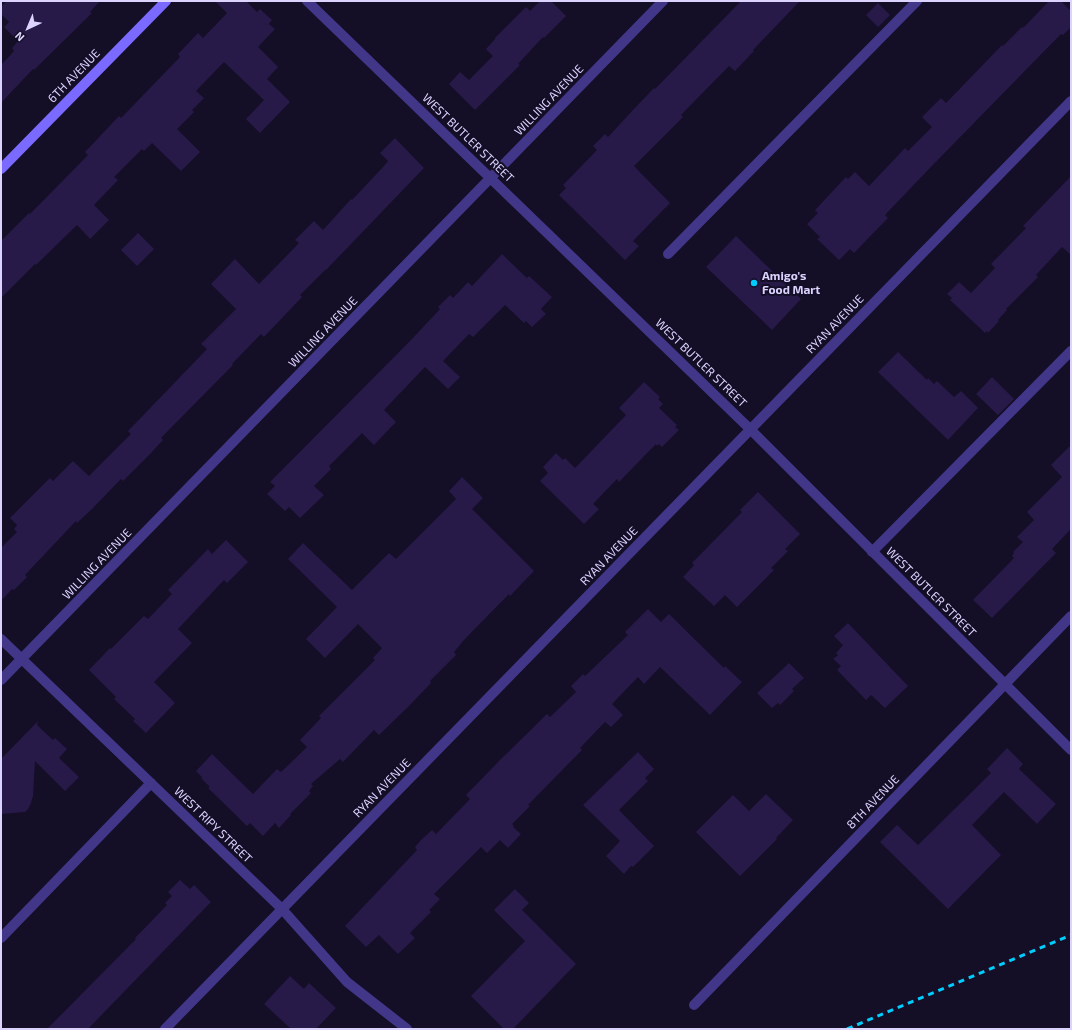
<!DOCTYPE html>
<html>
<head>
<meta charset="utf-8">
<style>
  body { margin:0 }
  #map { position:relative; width:1072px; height:1030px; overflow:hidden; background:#140e26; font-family:"Exo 2",sans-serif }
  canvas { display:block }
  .frame { position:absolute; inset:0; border:2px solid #dcd3ff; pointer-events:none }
  .north { position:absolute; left:8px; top:8px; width:40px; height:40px; -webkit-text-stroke:3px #140e26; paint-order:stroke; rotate:224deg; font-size:11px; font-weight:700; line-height:16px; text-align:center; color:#dcd3ff }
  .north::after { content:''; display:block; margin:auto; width:14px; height:18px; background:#dcd3ff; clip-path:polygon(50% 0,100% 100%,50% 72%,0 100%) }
</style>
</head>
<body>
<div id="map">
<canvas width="1072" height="1030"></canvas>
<div class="frame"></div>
<div class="north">N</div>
</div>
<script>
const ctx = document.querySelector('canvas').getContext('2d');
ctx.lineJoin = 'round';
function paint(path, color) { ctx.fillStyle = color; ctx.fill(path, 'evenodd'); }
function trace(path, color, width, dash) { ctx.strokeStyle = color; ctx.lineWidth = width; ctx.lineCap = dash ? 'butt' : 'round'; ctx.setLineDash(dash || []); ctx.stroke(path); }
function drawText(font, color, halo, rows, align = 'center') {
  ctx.font = font + ' "Exo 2",sans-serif'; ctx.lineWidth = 4; ctx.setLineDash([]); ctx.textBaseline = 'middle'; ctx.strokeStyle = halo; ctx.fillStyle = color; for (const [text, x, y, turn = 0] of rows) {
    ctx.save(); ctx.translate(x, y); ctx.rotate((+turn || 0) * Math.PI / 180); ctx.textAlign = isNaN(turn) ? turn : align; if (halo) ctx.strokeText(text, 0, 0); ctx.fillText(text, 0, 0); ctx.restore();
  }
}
paint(new Path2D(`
  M 7,1 L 100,1 L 90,12 L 92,13 L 34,70 L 33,69 L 1,103 L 1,65 L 14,51 L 12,48 L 18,41 L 4,27 L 9,22 L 1,14 L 1,7 Z
  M 215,1 L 246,1 L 257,12 L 260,9 L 272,20 L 269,24 L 275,29 L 258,47 L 278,67 L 267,79 L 290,102 L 260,133 L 246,119 L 264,100 L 224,62 L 196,91 L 204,98 L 192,110 L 194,112 L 177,129 L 200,152 L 181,171 L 152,143 L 144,151 L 142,149 L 114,177 L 118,180 L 94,205 L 109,220 L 90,239 L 77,225 L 36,265 L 35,264 L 1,298 L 1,241 L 29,213 L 30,214 L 88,155 L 85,152 L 119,116 L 121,118 L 180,57 L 178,54 L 198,33 L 203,38 L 227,13 Z
  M 540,1 L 551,1 L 566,16 L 544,38 L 543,37 L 518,64 L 520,65 L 475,110 L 449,84 L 460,72 L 469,80 L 493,56 L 486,49 L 495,39 L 495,38 L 526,7 L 530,11 Z
  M 741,1 L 800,1 L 753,50 L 754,51 L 735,71 L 729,66 L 681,115 L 683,117 L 634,166 L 670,203 L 633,241 L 639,246 L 625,260 L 559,195 L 566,188 L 563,185 L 597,150 L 593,146 L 605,134 L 608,137 L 632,111 L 654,88 L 655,89 Z
  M 1049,1 L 1061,1 L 1071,11 L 1071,27 L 1063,35 L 1061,34 L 926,172 L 885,215 L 888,218 L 854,253 L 850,249 L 839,260 L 817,239 L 820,237 L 807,224 L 818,213 L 815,210 L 846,177 L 848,179 L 855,172 L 869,186 L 905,148 L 908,151 L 932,127 L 922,117 L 941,98 L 946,103 L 1002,45 L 1003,46 L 1022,27 L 1023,28 Z
  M 878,3 L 890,15 L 878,27 L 866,15 Z
  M 395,138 L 424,168 L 326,270 L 326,269 L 300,295 L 302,297 L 264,337 L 261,334 L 232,364 L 233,365 L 161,438 L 163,440 L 151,453 L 123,481 L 121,479 L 92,509 L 77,523 L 76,521 L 25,575 L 27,577 L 14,590 L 12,589 L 1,601 L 1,548 L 17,532 L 14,529 L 17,525 L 10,518 L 50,478 L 53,481 L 73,461 L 89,476 L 131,434 L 128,431 L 207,349 L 201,344 L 236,309 L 211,284 L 235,259 L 259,284 L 299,243 L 295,240 L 314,221 L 323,230 L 351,199 L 352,200 L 384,166 L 388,161 L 380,153 Z
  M 1071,176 L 1071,255 L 1062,247 L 1036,275 L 1038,277 L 1006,309 L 1007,310 L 998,320 L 999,321 L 988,333 L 987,331 L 985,333 L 950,300 L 952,298 L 947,294 L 959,282 L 971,293 L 995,268 L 991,264 L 1026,228 L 1023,226 Z
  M 138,233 L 154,249 L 137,266 L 121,250 Z
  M 736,236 L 801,299 L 772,330 L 706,267 Z
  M 502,254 L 527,278 L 529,276 L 552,297 L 541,309 L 546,314 L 532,327 L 526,321 L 524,323 L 505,305 L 473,337 L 469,334 L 443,361 L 460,377 L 448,389 L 425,367 L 384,410 L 396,422 L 374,445 L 362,433 L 329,466 L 331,469 L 314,486 L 324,495 L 300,518 L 289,507 L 285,511 L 267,494 L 275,486 L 270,482 L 411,340 L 440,309 L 438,307 L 450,295 L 453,298 L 468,282 L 472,286 Z
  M 898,352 L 927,380 L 928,378 L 934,384 L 937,381 L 954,397 L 961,391 L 978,408 L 948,440 L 878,372 Z
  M 992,377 L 1014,399 L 998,415 L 976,394 Z
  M 644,382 L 660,397 L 658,399 L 663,404 L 659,408 L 677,425 L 675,427 L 679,430 L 662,447 L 659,444 L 657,446 L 656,444 L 619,482 L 617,479 L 593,504 L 599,509 L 584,524 L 540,481 L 548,473 L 543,467 L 556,453 L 563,460 L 565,458 L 575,468 L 626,415 L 619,408 Z
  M 1071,445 L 1071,529 L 1052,549 L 1056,553 L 992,618 L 973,600 L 1014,558 L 1012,556 L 1014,553 L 1013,552 L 1023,542 L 1017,537 L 1034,520 L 1027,512 L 1062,477 L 1051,465 Z
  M 462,477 L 483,498 L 472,509 L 534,571 L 510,596 L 509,594 L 464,640 L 454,652 L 456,655 L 430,681 L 431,683 L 407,708 L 379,735 L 374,730 L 343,762 L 340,759 L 311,784 L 313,786 L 309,791 L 311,793 L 290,814 L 291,815 L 279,828 L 275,823 L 263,836 L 250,823 L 247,826 L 208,788 L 210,787 L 201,778 L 202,777 L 196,771 L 212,754 L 253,794 L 277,769 L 281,772 L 307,747 L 300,740 L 321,718 L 319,716 L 375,660 L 373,658 L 382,648 L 358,624 L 325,658 L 306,639 L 337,607 L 288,559 L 303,543 L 352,590 L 389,553 L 396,559 L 456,499 L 449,491 Z
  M 758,492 L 800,534 L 785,549 L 788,551 L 771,568 L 774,570 L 737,607 L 725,595 L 714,606 L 683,577 L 694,565 L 692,563 L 742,512 L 740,510 Z
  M 226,540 L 248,562 L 227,583 L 224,580 L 178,629 L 192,643 L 154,682 L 175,703 L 146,733 L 133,721 L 135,719 L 114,699 L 116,697 L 89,670 L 110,648 L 111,649 L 144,616 L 148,619 L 172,594 L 168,590 L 208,549 L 212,554 Z
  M 648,609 L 661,622 L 669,614 L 724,668 L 725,666 L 742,682 L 710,715 L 660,667 L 644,684 L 638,677 L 612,704 L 623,715 L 611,727 L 605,722 L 580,748 L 582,750 L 528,805 L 530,806 L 512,824 L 514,826 L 513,827 L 521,834 L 508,848 L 500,840 L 487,853 L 481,847 L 434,894 L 440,899 L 429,910 L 431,912 L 410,933 L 415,938 L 398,954 L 379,935 L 366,947 L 345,926 L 417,850 L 415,847 L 421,840 L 432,830 L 436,834 L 470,799 L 466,795 L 500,760 L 547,714 L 550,717 L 576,692 L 571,686 L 583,674 L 585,676 L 628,635 L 625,632 Z
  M 848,623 L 908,686 L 885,708 L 871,695 L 866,700 L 837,670 L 841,666 L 833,659 L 838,655 L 836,653 L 843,645 L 834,636 Z
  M 789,663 L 804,678 L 792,689 L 794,691 L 780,705 L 778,703 L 772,708 L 757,693 Z
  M 38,721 L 37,725 L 53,740 L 55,738 L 67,749 L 59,758 L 79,777 L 65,791 L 35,761 L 33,796 L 31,803 L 28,809 L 25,812 L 1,814 L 1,759 Z
  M 1007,748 L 1023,764 L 1019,769 L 1056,804 L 1037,824 L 1004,792 L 972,825 L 1001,855 L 948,909 L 880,842 L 897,825 L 918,845 L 991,773 L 987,769 Z
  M 638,752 L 654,769 L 645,778 L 648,781 L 619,810 L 654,846 L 633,867 L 631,866 L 624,874 L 606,856 L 620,841 L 583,805 Z
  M 766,794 L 793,820 L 776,838 L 777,839 L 740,876 L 696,832 L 733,795 L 749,811 Z
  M 180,880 L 190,889 L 194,885 L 211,902 L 88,1029 L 47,1029 L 136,939 L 135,938 L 167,905 L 165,903 L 172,896 L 168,892 Z
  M 515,889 L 529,903 L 522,910 L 576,964 L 513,1029 L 504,1029 L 471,996 L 525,941 L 494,910 Z
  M 290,976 L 304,989 L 309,983 L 336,1008 L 316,1029 L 291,1029 L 264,1004 Z`), '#271948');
trace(new Path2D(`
  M 668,254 L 917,1
  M 872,552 L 1071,351
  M 1,938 L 151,783`), '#413688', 10);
trace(new Path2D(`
  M 307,1 L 750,429 L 1071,750
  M 1,639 L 282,909 L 347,982 L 407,1029
  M 1,680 L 663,1
  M 694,1005 L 1071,616
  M 165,1029 L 1071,101`), '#413688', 10);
trace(new Path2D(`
  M 1,169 L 166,1`), '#7b6aff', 10);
trace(new Path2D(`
  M 847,1029 L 1071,935`), '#00cdfe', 3, [6, 5]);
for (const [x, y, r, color] of [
  [754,283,4,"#00cdfe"]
]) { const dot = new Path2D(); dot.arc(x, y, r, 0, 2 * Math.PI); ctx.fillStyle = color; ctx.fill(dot); trace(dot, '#140e26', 1.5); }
drawText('12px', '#dcd3ff', '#140e26', [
  ["6TH AVENUE",74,76,-46],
  ["WILLING AVENUE",549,100,-46],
  ["WEST BUTLER STREET",468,138,44],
  ["RYAN AVENUE",835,324,-46],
  ["WILLING AVENUE",323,332,-46],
  ["WEST BUTLER STREET",701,363,44],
  ["RYAN AVENUE",609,556,-46],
  ["WILLING AVENUE",97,564,-46],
  ["WEST BUTLER STREET",931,592,45],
  ["RYAN AVENUE",382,788,-46],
  ["8TH AVENUE",873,802,-46],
  ["WEST RIPY STREET",213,825,44]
]);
drawText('bold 12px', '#dcd3ff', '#140e26', [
  ["Amigo's",762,276],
  ["Food Mart",762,290]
], 'left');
</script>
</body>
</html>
